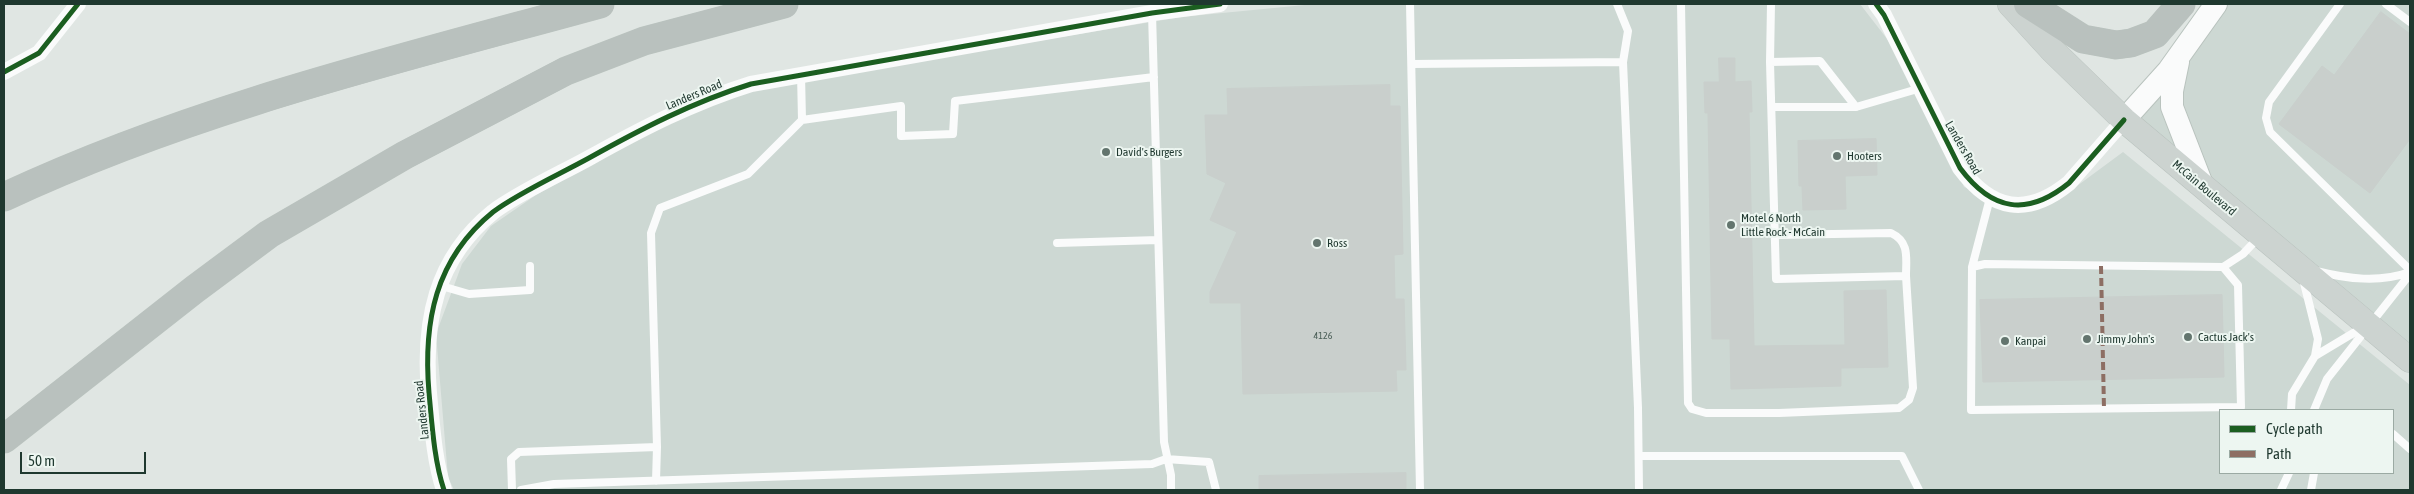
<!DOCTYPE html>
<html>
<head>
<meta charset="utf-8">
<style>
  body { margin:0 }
  #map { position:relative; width:2414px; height:494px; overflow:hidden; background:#e0e6e3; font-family:"Asap Condensed",sans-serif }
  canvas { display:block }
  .frame { position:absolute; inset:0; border:5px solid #1f382f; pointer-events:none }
  .legend { position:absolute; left:2219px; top:409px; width:175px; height:65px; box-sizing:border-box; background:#edf6f1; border:1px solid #9baaa3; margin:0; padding:6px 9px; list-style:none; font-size:15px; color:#1f382f }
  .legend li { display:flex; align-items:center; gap:10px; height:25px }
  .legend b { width:25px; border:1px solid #9baaa3 }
  .scale { position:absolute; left:20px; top:452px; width:126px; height:22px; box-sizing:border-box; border:2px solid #1f382f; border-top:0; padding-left:6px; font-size:15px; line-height:18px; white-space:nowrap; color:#1f382f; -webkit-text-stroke:4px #edf6f1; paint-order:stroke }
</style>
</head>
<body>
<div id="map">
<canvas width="2414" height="494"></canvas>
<div class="frame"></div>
<ul class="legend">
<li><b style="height:6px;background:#1b5e20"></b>Cycle path</li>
<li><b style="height:6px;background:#8d6e63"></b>Path</li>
</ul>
<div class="scale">50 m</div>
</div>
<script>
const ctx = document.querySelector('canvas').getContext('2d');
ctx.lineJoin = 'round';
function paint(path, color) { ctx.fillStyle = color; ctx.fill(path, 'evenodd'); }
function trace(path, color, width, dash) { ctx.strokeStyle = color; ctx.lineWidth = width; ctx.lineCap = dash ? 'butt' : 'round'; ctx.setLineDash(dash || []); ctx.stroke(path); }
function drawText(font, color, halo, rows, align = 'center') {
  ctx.font = font + ' "Asap Condensed",sans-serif'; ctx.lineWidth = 4; ctx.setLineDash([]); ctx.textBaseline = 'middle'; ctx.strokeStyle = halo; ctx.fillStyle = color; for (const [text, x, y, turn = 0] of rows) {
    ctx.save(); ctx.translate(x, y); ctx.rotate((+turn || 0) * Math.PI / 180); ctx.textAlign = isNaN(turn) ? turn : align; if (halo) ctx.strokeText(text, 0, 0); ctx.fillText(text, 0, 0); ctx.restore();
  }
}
paint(new Path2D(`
  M 1315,4 L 1860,4 L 1915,75 L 1964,187 L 2023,210 L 2058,200 L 2123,152 L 2410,385 L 2410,490 L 454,490 L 448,477 L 436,334 L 462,264 L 491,226 L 536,195 L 702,103 L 779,84 L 1181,17 ZM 2220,410 L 2393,410 L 2393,473 L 2220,473 Z
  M 2213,4 L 2410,4 L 2410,348 L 2131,113 Z`), '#cdd8d3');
const building = new Path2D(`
  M 2381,12 L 2410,34 L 2410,139 L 2370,193 L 2279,124 L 2322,66 L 2334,75 Z
  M 1719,58 L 1735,58 L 1735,82 L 1751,81 L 1752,112 L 1749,112 L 1754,346 L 1845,345 L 1844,291 L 1886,290 L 1888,367 L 1841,368 L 1841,386 L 1731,389 L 1730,339 L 1712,339 L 1708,113 L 1705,113 L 1704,82 L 1719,82 Z
  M 1390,85 L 1390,106 L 1400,106 L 1401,164 L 1403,254 L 1394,255 L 1395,299 L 1404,299 L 1406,370 L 1396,370 L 1397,391 L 1243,394 L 1241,303 L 1210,303 L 1210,292 L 1237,232 L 1210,220 L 1226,183 L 1207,174 L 1205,115 L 1228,115 L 1227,89 Z
  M 1876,139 L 1877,175 L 1845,176 L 1846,209 L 1803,210 L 1802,186 L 1799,186 L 1798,141 Z
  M 2222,295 L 2224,377 L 1983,382 L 1980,300 Z
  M 1406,473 L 1406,490 L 1259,490 L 1259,476 Z`);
paint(building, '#c9cfcc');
trace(building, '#c9cfcc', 1);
const secondary = new Path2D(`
  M 2178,62 L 2172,91 L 2172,107 L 2203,187
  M 2124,120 L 2169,70 L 2216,4`);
const primary = new Path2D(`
  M 2010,4 L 2053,51 L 2124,120 L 2410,360`);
const highway = new Path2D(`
  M 2028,4 L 2083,39 L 2116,45 L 2131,43 L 2155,34 L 2181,4
  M 4,197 C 194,108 399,59 600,4
  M 4,439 L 195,289 L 269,234 L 405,155 L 566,71 L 644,41 L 784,4`);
trace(secondary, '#b9c3be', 24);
trace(primary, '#bac3bf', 26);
trace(highway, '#bac3bf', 29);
trace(new Path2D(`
  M 1410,4 L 1420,490
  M 1617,4 L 1628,31 L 1623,62 L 1638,408 L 1639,490
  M 1681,4 L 1688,403 L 1692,409 L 1706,413 L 1779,413 L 1899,408 L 1909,400 L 1913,388 L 1906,276 L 1776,279 L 1770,62
  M 1771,4 L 1770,62 L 1820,61 L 1856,107 L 1921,88
  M 2340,4 L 2269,102 L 2266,118 L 2270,132 L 2410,270
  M 2386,4 L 2410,22
  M 1152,13 L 1164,442 L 1171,475 L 1171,490
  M 1412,64 L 1623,62
  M 1772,107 L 1856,107
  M 802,120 L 901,106 L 901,136 L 953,134 L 955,101 L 1154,77
  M 1775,235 L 1891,233 C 1910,242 1906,258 1906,276
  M 1057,243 L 1158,240
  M 1972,267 L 1990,198
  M 2223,267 L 2238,285 L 2241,407 L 1971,410 L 1972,267 L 1985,264 L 2223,267 L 2243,254 L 2258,238
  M 2316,271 C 2348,279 2379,283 2410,272
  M 438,285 L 469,294 L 530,290 L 530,266
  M 2315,356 L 2365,326
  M 2291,410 L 2292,394 L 2315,356 L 2318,339 L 2303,279
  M 2314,410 L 2327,379 L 2410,274
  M 2393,434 L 2410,449
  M 1639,456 L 1902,456 L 1919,490
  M 656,481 L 657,447
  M 512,490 L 511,459 L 519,452 L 657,447 L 651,233 L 660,208 L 748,174 L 802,120 L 801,74
  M 521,490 L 554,484 L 1152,464 L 1166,459 L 1209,462 L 1216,490
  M 2281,490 L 2289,473
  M 2311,490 L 2314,473`), '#fafbfb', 8);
trace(new Path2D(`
  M 1876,4 L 1884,15 L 1960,168 C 1992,211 2027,217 2069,183 L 2124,120
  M 4,72 L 39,53 L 78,4
  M 444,490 C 434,460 432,424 429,393 C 423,322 435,259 493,212 C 518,193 560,174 589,158 C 641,129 693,102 751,84 L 1152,13 L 1220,4`), '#fafbfb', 16);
trace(secondary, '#fafbfb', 22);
trace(primary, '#ccd3d0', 25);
trace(highway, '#b9c1be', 28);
trace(new Path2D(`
  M 2101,266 L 2104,409`), '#8d6e63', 4, [8, 4]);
trace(new Path2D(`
  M 1876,4 L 1884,15 L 1960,168 C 1992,211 2027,217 2069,183 L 2124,120
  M 4,72 L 39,53 L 78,4
  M 444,490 C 434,460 432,424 429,393 C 423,322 435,259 493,212 C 518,193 560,174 589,158 C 641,129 693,102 751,84 L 1152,13 L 1220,4`), '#1b5e20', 5);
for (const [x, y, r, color] of [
  [1106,152,5,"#63756e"],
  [1837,156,5,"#63756e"],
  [1731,225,5,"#63756e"],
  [1317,243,5,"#63756e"],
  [2188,337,5,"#63756e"],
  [2087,339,5,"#63756e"],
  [2005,341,5,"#63756e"]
]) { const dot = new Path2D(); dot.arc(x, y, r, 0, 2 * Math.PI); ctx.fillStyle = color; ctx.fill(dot); trace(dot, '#edf6f1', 2); }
drawText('10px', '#4a5e57', null, [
  ["4126",1323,336]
]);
drawText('12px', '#1f382f', '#edf6f1', [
  ["Landers Road",694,95,-23],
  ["Landers Road",1963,148,60],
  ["McCain Boulevard",2204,188,40],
  ["Landers Road",422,410,-96]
]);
drawText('12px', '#1f382f', '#edf6f1', [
  ["David's Burgers",1116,152],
  ["Hooters",1847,156],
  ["Motel 6 North",1741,218],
  ["Little Rock - McCain",1741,232],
  ["Ross",1327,243],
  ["Cactus Jack's",2198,337],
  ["Jimmy John's",2097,339],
  ["Kanpai",2015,341]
], 'left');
</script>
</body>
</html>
